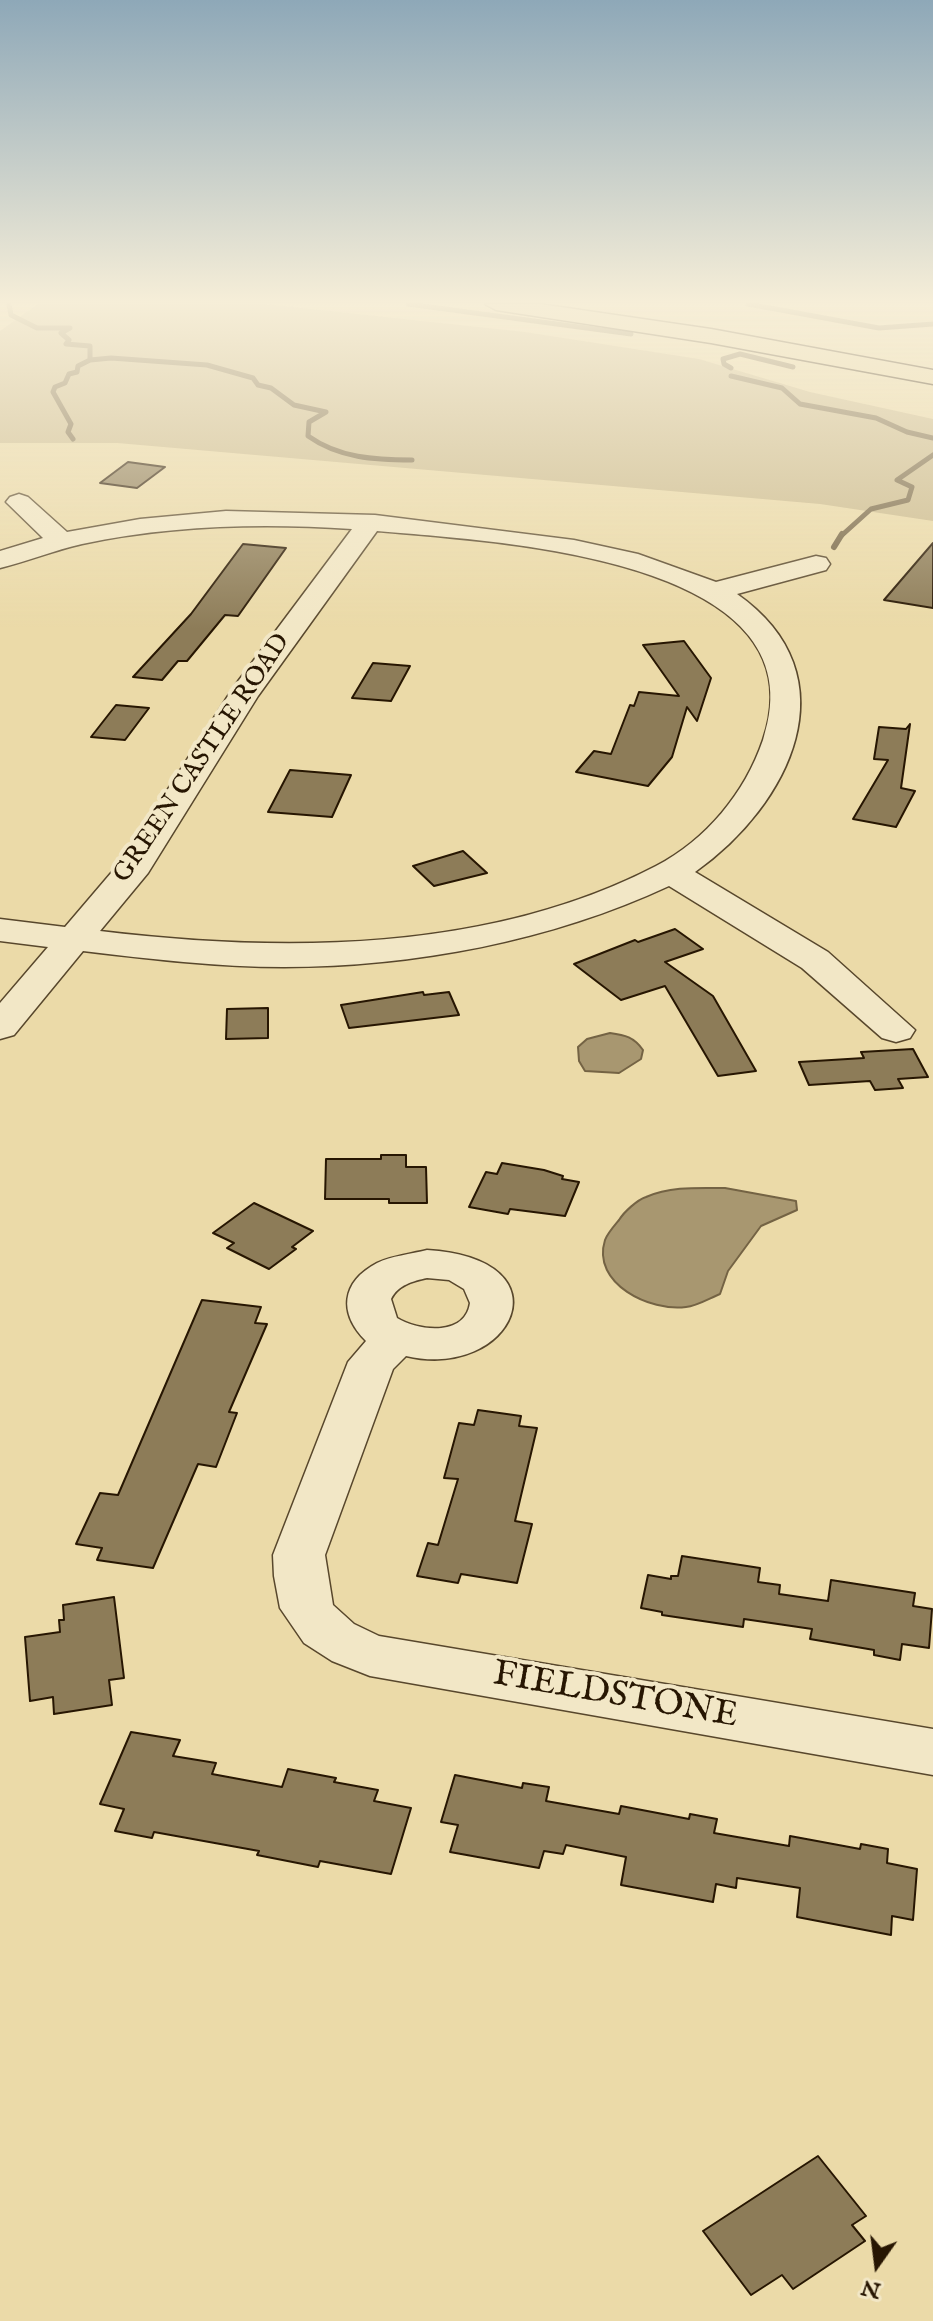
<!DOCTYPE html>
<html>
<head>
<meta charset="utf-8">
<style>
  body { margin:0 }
  #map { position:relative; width:933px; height:2321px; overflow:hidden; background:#ebdaa8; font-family:"IM FELL English",serif }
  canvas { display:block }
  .north { position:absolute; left:837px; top:2225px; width:80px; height:80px; -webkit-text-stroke:6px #f2e7c6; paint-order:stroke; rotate:194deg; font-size:22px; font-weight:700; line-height:32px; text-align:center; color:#271602 }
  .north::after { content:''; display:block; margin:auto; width:28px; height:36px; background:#271602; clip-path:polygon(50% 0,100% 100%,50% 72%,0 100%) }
</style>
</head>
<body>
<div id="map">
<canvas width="933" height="2321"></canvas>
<div class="north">N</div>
</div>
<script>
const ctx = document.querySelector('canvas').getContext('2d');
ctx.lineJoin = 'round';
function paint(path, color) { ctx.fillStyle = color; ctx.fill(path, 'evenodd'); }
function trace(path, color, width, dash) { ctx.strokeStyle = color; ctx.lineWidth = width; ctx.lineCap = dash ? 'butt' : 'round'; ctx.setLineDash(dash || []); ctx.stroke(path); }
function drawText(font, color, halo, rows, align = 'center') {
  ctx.font = font + ' "IM FELL English",serif'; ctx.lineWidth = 8; ctx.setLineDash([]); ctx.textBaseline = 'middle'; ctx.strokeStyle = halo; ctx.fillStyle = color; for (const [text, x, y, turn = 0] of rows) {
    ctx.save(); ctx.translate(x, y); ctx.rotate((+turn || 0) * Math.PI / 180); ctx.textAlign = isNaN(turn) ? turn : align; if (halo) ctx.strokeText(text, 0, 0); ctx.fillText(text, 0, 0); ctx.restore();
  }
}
paint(new Path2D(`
  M 38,304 L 265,304 L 525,332 L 699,359 L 810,392 L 933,419 L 933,521 L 820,504 L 117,443 L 0,443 L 0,331 Z`), '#cab98c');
const water = new Path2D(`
  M 610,1033 C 625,1035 634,1037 643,1050 L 641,1059 L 619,1073 L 585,1071 L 579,1061 L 578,1047 L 587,1039 Z
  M 725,1188 L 796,1201 L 797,1210 L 761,1226 L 728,1271 L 720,1294 C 710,1298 697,1306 686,1307 C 651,1312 591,1284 605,1240 C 607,1234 614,1226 619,1220 C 624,1212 637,1200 646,1197 C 671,1186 699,1188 725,1188 Z`);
paint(water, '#a89770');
trace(water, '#746344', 2);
trace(new Path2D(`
  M 9,304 L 11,315 L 37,328 L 70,328 L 61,333 L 69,340 L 66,344 L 90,346 L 90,360
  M 408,304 L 631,334
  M 748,304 L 879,328 L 933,324
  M 731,368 L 724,364 L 723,359 L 740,354 L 793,367
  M 731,376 L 782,388 L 800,404 L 876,418 L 907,432 L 933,438
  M 73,439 L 68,432 L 71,424 L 53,392 L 55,387 L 65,383 L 69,374 L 77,372 L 78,366 L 90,360 L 111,358 L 207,365 L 253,378 L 258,385 L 271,388 L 294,405 L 326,412 L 309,422 L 308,436 C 339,458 375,460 412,460
  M 841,536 L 871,509 L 908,500 L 912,487 L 897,480 L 933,455`), '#746344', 5);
trace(new Path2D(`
  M 834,547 L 842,534`), '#746344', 6);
const building = new Path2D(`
  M 128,462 L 165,467 L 137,488 L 100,483 Z
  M 933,543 L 933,608 L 884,600 Z
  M 243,544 L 286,548 L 238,616 L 225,615 L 187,661 L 178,661 L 162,680 L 133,677 L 191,614 Z
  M 684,641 L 711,678 L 697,721 L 687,707 L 672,757 L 648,786 L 576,772 L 594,751 L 611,754 L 630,705 L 634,706 L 639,692 L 679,696 L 643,645 Z
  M 373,663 L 410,666 L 391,701 L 352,698 Z
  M 116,705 L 149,708 L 125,740 L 91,737 Z
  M 910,724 L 901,788 L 915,791 L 896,827 L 853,819 L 888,760 L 874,759 L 879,727 L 906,729 Z
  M 290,770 L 351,775 L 332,817 L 268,812 Z
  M 463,851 L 487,873 L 434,886 L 413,866 Z
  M 675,929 L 703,949 L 665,962 L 713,996 L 756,1071 L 718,1076 L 665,986 L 621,1000 L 574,964 L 635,940 L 638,942 Z
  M 423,992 L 424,995 L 449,992 L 459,1015 L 349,1028 L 341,1005 Z
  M 268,1008 L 268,1038 L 226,1039 L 227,1009 Z
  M 913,1049 L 928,1077 L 898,1079 L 903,1088 L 875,1090 L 870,1081 L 809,1085 L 799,1062 L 864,1058 L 861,1052 Z
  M 381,1155 L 406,1155 L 406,1167 L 426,1167 L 427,1203 L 389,1203 L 389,1199 L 325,1199 L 326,1159 L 381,1159 Z
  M 502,1163 L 544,1170 L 563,1176 L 562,1179 L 579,1182 L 565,1216 L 510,1209 L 508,1214 L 469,1207 L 486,1172 L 497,1174 Z
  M 254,1203 L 313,1231 L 292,1247 L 296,1249 L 269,1269 L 227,1248 L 234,1243 L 213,1233 Z
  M 202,1300 L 261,1307 L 255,1323 L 267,1324 L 229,1412 L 237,1413 L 216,1467 L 198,1464 L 153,1568 L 97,1560 L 102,1548 L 76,1544 L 100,1493 L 118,1495 Z
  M 478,1410 L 521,1416 L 519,1426 L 537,1428 L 515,1521 L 532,1524 L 517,1583 L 461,1574 L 458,1583 L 417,1576 L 428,1543 L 438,1545 L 458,1479 L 444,1478 L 459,1423 L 474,1425 Z
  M 682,1556 L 760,1568 L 758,1582 L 780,1585 L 779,1594 L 828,1601 L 831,1580 L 915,1593 L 913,1606 L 932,1609 L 929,1648 L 902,1644 L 900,1660 L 874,1655 L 874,1650 L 810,1639 L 812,1629 L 744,1619 L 743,1627 L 662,1615 L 662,1612 L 641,1608 L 648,1575 L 671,1579 L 671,1576 L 678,1576 Z
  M 114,1597 L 124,1678 L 109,1680 L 112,1705 L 54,1714 L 53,1697 L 30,1701 L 25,1637 L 60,1632 L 59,1620 L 64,1620 L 63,1605 Z
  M 131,1732 L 180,1740 L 173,1756 L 216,1763 L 212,1774 L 282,1787 L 288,1769 L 336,1778 L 334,1782 L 378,1790 L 374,1801 L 411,1808 L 391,1874 L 320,1861 L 318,1867 L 257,1855 L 259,1851 L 154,1832 L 152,1838 L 115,1831 L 124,1809 L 100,1804 Z
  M 455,1775 L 522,1788 L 523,1783 L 549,1787 L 546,1801 L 619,1814 L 621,1806 L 689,1819 L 690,1814 L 717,1819 L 714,1833 L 789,1846 L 790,1836 L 860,1849 L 861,1844 L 888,1849 L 887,1863 L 917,1869 L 913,1920 L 892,1916 L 891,1935 L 797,1917 L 800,1888 L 737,1878 L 736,1888 L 716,1884 L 713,1902 L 621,1885 L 626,1857 L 566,1845 L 563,1854 L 544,1851 L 539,1868 L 450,1852 L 458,1825 L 441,1822 Z
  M 818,2156 L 866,2216 L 852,2225 L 865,2241 L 793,2289 L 782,2275 L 751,2295 L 703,2231 Z`);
paint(building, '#8d7c58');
trace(building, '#271602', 2);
const minor = new Path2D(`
  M 19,494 L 28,497 L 67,532 L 140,519 L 226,511 L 375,515 L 574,540 L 638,554 L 716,582 L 816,556 L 826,558 L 830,564 L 826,570 L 737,594 C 854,676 790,805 695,872 L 828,952 L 915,1030 L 910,1038 L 896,1042 L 882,1038 L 802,968 L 669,886 C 551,941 414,967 284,967 C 217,967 150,959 83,951 L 14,1035 L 0,1039 L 0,1003 L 48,947 L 0,941 L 0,919 L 65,927 L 123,859 L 233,688 L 352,529 C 262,523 171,525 82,544 C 55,550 28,561 0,568 L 0,551 L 43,538 L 6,502 L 10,497 ZM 377,531 C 489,541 826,556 763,740 C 745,793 706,840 656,866 C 488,953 283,953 100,931 L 148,873 L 258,696 Z
  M 427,1250 C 572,1259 512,1381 406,1356 L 393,1369 L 325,1555 L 333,1605 L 354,1624 L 379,1636 L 933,1729 L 933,1775 L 370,1676 L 332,1661 L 304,1643 L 280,1608 L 274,1576 L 273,1555 L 348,1362 L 366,1341 C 338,1313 341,1282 377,1263 C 391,1256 411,1254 427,1250 ZM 427,1278 L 449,1280 L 464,1289 L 470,1303 C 465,1337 418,1331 397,1318 L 391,1299 C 398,1285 413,1281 427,1278 Z`);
const highway = new Path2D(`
  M 485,304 L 540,304 L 711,329 L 933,370 L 933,384 L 711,343 L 496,310 Z`);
trace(minor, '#58472c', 3);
trace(highway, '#271602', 3);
paint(minor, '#f2e7c6');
paint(highway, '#ebdaa8');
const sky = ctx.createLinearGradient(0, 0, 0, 629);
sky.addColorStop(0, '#8ea8b8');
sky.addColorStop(0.48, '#f6eed8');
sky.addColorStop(1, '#f6eed800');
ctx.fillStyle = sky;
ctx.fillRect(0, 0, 933, 629);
drawText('26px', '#271602', '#f2e7c6', [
  ["GREEN CASTLE ROAD",203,759,-56]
]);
drawText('36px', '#271602', '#f2e7c6', [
  ["FIELDSTONE",615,1697,10]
]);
</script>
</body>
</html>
